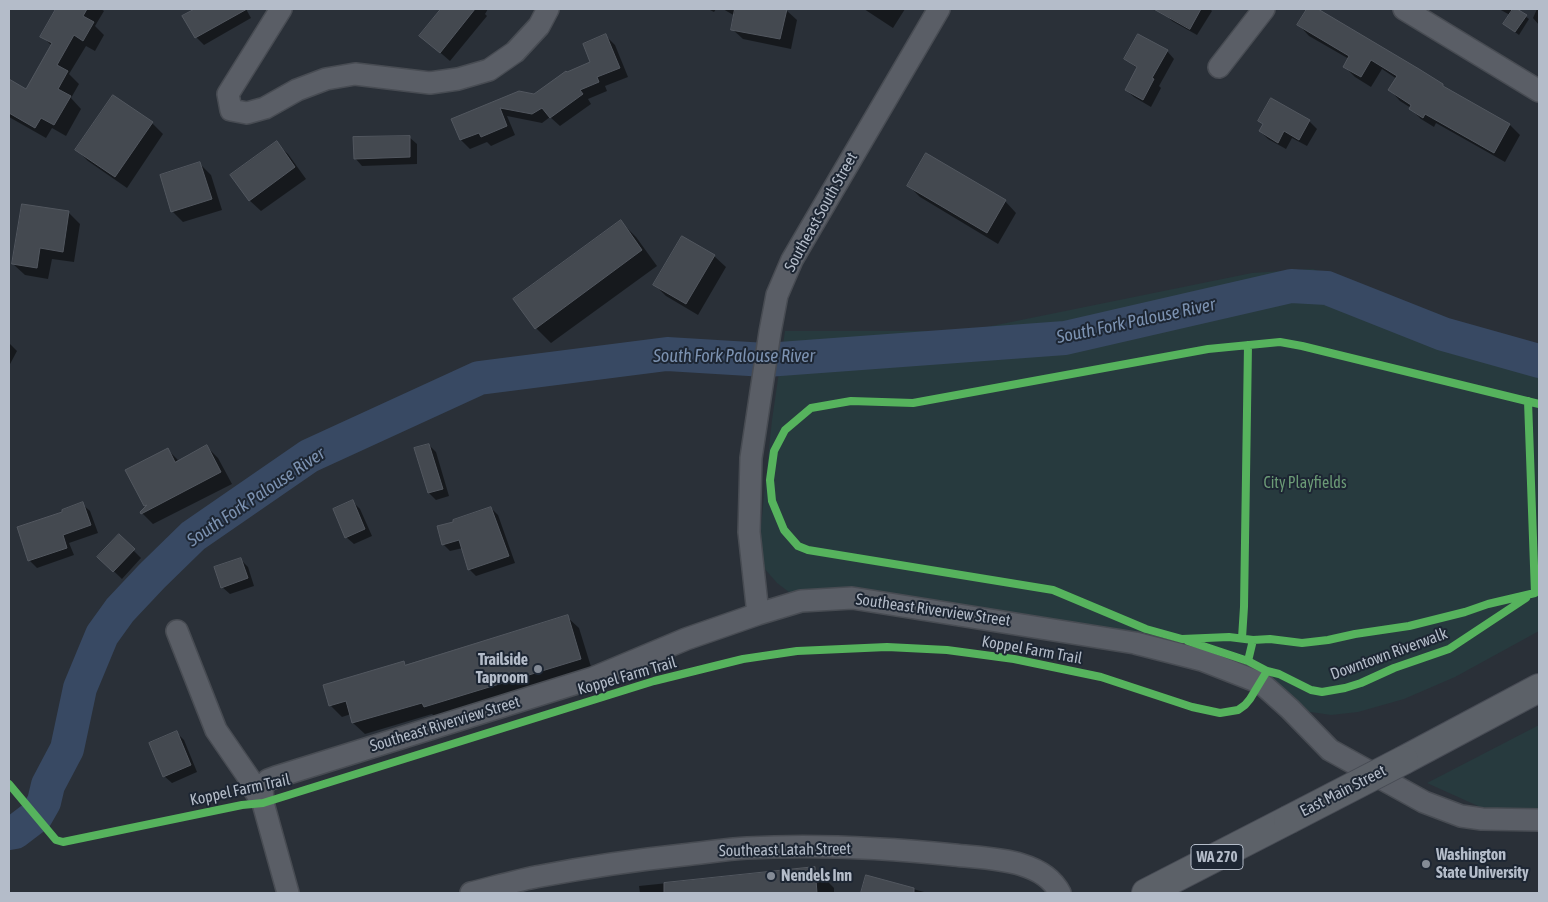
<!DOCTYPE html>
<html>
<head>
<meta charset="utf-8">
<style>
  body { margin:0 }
  #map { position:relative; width:1548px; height:902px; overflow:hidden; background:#2a3038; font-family:"Asap Condensed",sans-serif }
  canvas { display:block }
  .frame { position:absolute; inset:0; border:10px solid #b4bcc9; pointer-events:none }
</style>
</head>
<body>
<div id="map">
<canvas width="1548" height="902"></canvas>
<div class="frame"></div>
</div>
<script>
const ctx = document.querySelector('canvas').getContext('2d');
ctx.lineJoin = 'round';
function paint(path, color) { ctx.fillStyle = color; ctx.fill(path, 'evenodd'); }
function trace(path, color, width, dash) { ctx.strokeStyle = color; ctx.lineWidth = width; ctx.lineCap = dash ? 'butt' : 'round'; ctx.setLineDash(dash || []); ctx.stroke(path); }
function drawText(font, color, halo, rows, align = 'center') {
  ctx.font = font + ' "Asap Condensed",sans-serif'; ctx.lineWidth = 4; ctx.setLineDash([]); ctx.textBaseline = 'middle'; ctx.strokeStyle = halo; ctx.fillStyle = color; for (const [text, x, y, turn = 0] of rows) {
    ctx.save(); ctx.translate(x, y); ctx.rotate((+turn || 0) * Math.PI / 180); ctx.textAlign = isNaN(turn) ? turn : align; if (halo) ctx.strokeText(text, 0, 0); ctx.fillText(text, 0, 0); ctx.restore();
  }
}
paint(new Path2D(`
  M 1313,269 L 1432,316 L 1539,344 L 1539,631 L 1455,677 L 1404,699 L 1358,712 L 1331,715 L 1290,709 L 1202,660 L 801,601 L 777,583 L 764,568 L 760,536 L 772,420 L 785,331 L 967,331 L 1252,273 Z
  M 1539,725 L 1539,811 L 1478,813 L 1478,806 L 1427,783 Z`), '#273a3e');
paint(new Path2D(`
  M 58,9 L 101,9 L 104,11 L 95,26 L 104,35 L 95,51 L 86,46 L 69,74 L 79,84 L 71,98 L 81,109 L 66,136 L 52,128 L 46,138 L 9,117 L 9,80 L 26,90 L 52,46 L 42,36 Z
  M 197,9 L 246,9 L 251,18 L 204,45 L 196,37 L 184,16 Z
  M 440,9 L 488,9 L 485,14 L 487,16 L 450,61 L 421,36 L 442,10 Z
  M 708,9 L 716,9 L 714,12 Z
  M 723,9 L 786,10 L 797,20 L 791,49 L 743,39 L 732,29 L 735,16 Z
  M 864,9 L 905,9 L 893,28 Z
  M 1167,9 L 1210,9 L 1212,11 L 1197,35 L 1172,21 L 1164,13 Z
  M 1308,9 L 1315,9 L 1400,59 L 1446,89 L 1510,125 L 1520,135 L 1505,162 L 1436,123 L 1434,127 L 1421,119 L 1411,109 L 1411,108 L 1400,101 L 1390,90 L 1397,79 L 1382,69 L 1371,87 L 1355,77 L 1345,67 L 1349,59 L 1309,36 L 1299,25 Z
  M 1499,9 L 1515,9 L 1529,19 L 1519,35 L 1504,24 L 1510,15 Z
  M 1537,9 L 1539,9 L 1539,25 L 1533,18 Z
  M 606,36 L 615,45 L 628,77 L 605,86 L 607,91 L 588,99 L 591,104 L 560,126 L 550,117 L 542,123 L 507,116 L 515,135 L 491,146 L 487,142 L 470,149 L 461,140 L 453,120 L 534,95 L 567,74 L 592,63 Z
  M 1167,51 L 1174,59 L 1159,86 L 1161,88 L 1151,107 L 1134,97 L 1126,90 L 1138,69 L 1125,59 Z
  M 1271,100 L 1309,121 L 1317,129 L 1307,146 L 1292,138 L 1286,149 L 1268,139 L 1260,131 L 1264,125 L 1259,121 Z
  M 152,123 L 163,134 L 127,188 L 88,161 L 77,150 Z
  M 409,137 L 417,144 L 417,164 L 362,166 L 355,158 Z
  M 276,143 L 288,154 L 306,179 L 261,211 L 249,200 Z
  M 200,164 L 211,175 L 222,210 L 183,222 L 172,211 Z
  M 909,186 L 1005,201 L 1016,213 L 998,244 L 920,197 Z
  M 23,205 L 69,213 L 80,224 L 74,262 L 52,259 L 48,279 L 25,275 L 13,264 Z
  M 621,222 L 636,237 L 657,266 L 551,343 L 536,328 Z
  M 714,256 L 726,267 L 698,315 L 666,296 L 655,285 Z
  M 9,343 L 17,351 L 9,366 Z
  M 429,445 L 436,452 L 449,496 L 436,500 L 429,493 Z
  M 207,447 L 218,458 L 232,484 L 153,524 L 141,512 L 146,507 L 145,505 L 168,450 L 179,461 Z
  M 1538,475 L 1539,475 L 1539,497 Z
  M 352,501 L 360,509 L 372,536 L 354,544 L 346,537 Z
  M 82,504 L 90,511 L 98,533 L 69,543 L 74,555 L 37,568 L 29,560 L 64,513 Z
  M 491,508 L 498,515 L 515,563 L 476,576 L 469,569 L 463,548 L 450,551 L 443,544 L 455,522 Z
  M 119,536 L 141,558 L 122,579 L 99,557 Z
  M 240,559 L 248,567 L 254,586 L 230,594 L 222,587 Z
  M 567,617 L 579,628 L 592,670 L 436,718 L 432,714 L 365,734 L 353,723 L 351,714 L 342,717 L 331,706 L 325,686 L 404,663 L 407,666 Z
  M 177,733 L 184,740 L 197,772 L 172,783 L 164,776 Z
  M 814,868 L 834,888 L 834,893 L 640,893 L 639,886 Z
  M 867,877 L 928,893 L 863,893 Z`), '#0007');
trace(new Path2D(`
  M 9,833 L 15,832 L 36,816 L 44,802 L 48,785 L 67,749 L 80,688 L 102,635 L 120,610 L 152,576 L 193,536 L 309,456 L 479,378 L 667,354 L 766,360 L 1065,338 L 1291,286 L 1327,288 L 1443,334 L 1539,361`), '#384963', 34);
const building = new Path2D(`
  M 56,9 L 87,9 L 83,16 L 94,22 L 83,41 L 74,35 L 57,65 L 68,71 L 58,89 L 71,96 L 54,125 L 41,118 L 35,128 L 9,113 L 9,79 L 26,89 L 52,43 L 40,37 Z
  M 195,9 L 247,9 L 195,38 L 182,16 Z
  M 441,9 L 475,9 L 440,53 L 419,36 Z
  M 735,9 L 787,9 L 780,39 L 731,30 Z
  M 1154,9 L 1201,9 L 1190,29 Z
  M 1307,9 L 1318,9 L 1419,69 L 1443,84 L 1443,86 L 1510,124 L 1494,153 L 1425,114 L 1423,118 L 1409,109 L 1411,105 L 1388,90 L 1397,76 L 1371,60 L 1361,77 L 1343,67 L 1349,56 L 1297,25 Z
  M 1513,9 L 1517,9 L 1527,15 L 1515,32 L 1503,24 Z
  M 606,34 L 620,68 L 597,77 L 599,82 L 580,90 L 583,94 L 550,118 L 542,108 L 532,114 L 500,108 L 507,126 L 481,137 L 479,133 L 460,140 L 451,119 L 519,91 L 534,94 L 566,71 L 567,72 L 590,62 L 583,44 Z
  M 1138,34 L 1168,50 L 1152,78 L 1154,79 L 1143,100 L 1125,90 L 1137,67 L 1124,59 Z
  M 113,95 L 153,122 L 115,177 L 75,150 Z
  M 1271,98 L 1310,120 L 1299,140 L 1284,131 L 1278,143 L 1259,131 L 1263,124 L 1258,121 Z
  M 410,136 L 410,157 L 354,159 L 353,137 Z
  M 277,141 L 295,167 L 249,201 L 230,175 Z
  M 926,153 L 1006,200 L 987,233 L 907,186 Z
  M 200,162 L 212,199 L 171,212 L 160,175 Z
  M 22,204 L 69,211 L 63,252 L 40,248 L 37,268 L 12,264 Z
  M 621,220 L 642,250 L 535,329 L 513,299 Z
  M 682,236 L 715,255 L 686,304 L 653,285 Z
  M 429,444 L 443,489 L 428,493 L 414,448 Z
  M 207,445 L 221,472 L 141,514 L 140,512 L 147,505 L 144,506 L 125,470 L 168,448 L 175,462 Z
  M 353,500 L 365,529 L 345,538 L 333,509 Z
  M 83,502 L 91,525 L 63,535 L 67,548 L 28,561 L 17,527 L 62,512 L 62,510 Z
  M 491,507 L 509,556 L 468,570 L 459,540 L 442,545 L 437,526 L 453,522 L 453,520 Z
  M 119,534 L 135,549 L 113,572 L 97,557 Z
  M 241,558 L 248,578 L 221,588 L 214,567 Z
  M 568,615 L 581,659 L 424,707 L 422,703 L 352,723 L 346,701 L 329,706 L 323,685 L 404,661 L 405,665 Z
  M 177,731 L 191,765 L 163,777 L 149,743 Z
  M 815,867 L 817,893 L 664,893 L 664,883 Z
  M 866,875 L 914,888 L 914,893 L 861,893 Z`);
paint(building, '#444950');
trace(building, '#52575f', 1);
const minor = new Path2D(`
  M 281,9 L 228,94 L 231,110 L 247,113 L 265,108 L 297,90 L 326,79 L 355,74 L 430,83 L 458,79 L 489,70 L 515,52 L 539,26 L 548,9
  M 1404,9 L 1539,91
  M 1219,67 L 1264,9
  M 758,614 L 749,532 L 751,458 L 770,332 L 777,295 L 792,260 L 939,9
  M 177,631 L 216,730 L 251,781 L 255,791 L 263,803 L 288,893
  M 263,803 L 262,787 L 268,780 L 276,777 L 593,678 L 686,639 L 758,614 L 801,601 L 852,598 L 1135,643 L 1202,660 L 1261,683 L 1290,709 L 1330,750 L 1424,802 L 1461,816 L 1482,819 L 1539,820
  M 471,893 C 495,887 518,880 541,876 C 588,867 636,860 683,855 C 704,853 726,849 747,848 C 816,844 886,848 954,855 C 988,859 1042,858 1060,893`);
const major = new Path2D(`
  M 1404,760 L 1539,688
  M 1146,893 L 1288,820`);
trace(minor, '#484c53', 24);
trace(major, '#484c55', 30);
trace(minor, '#5a5e66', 21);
trace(major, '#5c6168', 28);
const majorBridge = new Path2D(`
  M 1288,820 L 1404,760`);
trace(majorBridge, '#484c55', 30, []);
trace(majorBridge, '#5c6168', 28);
trace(new Path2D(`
  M 1528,401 L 1535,593 L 1488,604 L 1465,612 L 1409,626 L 1355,634 L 1328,640 L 1302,643 L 1270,639 L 1253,640 L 1229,637 L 1182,639 L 1146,629 L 1053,590 L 808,550 L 798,546 L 784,530 L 772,501 L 770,480 L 774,451 L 785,430 L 811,408 L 851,401 L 913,403 L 1208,349 L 1280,342 L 1302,346 L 1539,404
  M 1242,638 L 1244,607 L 1248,345
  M 1253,640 L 1248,661 L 1267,671 L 1279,674 L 1311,690 L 1322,692 L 1345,688 L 1361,683 L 1394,668 L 1449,649 L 1526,598
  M 1188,641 L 1248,661
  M 9,784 L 56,840 L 63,842 L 242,805 L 263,803 L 654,681 L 743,659 L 797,651 L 887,647 L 947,650 L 1014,659 L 1101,677 L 1192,707 L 1220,713 L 1238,710 L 1245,705 L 1250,699 L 1267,671`), '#56b35d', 8);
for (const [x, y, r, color] of [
  [538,669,5,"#848b96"],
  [1426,864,5,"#848b96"],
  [771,876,5,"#848b96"]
]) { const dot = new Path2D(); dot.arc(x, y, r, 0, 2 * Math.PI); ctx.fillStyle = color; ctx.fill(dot); trace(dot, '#1d2633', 2); }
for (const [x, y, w] of [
  [1217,857,52]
]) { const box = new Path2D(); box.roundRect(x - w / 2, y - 12.5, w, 25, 4); ctx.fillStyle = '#1d2633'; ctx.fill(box); trace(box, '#b4bcc9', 1); }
drawText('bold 15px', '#b4bcc9', null, [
  ["WA 270",1217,857]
]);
drawText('16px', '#b4bcc9', '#1d2633', [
  ["Southeast South Street",821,212,-61],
  ["Southeast Riverview Street",933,610,8],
  ["Koppel Farm Trail",1032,650,10],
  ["Downtown Riverwalk",1389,654,-20],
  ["Koppel Farm Trail",627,676,-16],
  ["Southeast Riverview Street",445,724,-17],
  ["Koppel Farm Trail",240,790,-12],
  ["East Main Street",1343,791,-27],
  ["Southeast Latah Street",785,850,-1]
]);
drawText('16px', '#6b9a76', '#1d2633', [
  ["City Playfields",1305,483]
]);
drawText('bold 16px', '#b4bcc9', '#1d2633', [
  ["Trailside",528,660,"right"],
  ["Taproom",528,678,"right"],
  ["Washington",1436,855],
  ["State University",1436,873],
  ["Nendels Inn",781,876]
], 'left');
drawText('italic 18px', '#7c92b1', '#1d2633', [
  ["South Fork Palouse River",1136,321,-12],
  ["South Fork Palouse River",734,356],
  ["South Fork Palouse River",256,497,-34]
]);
</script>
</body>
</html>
